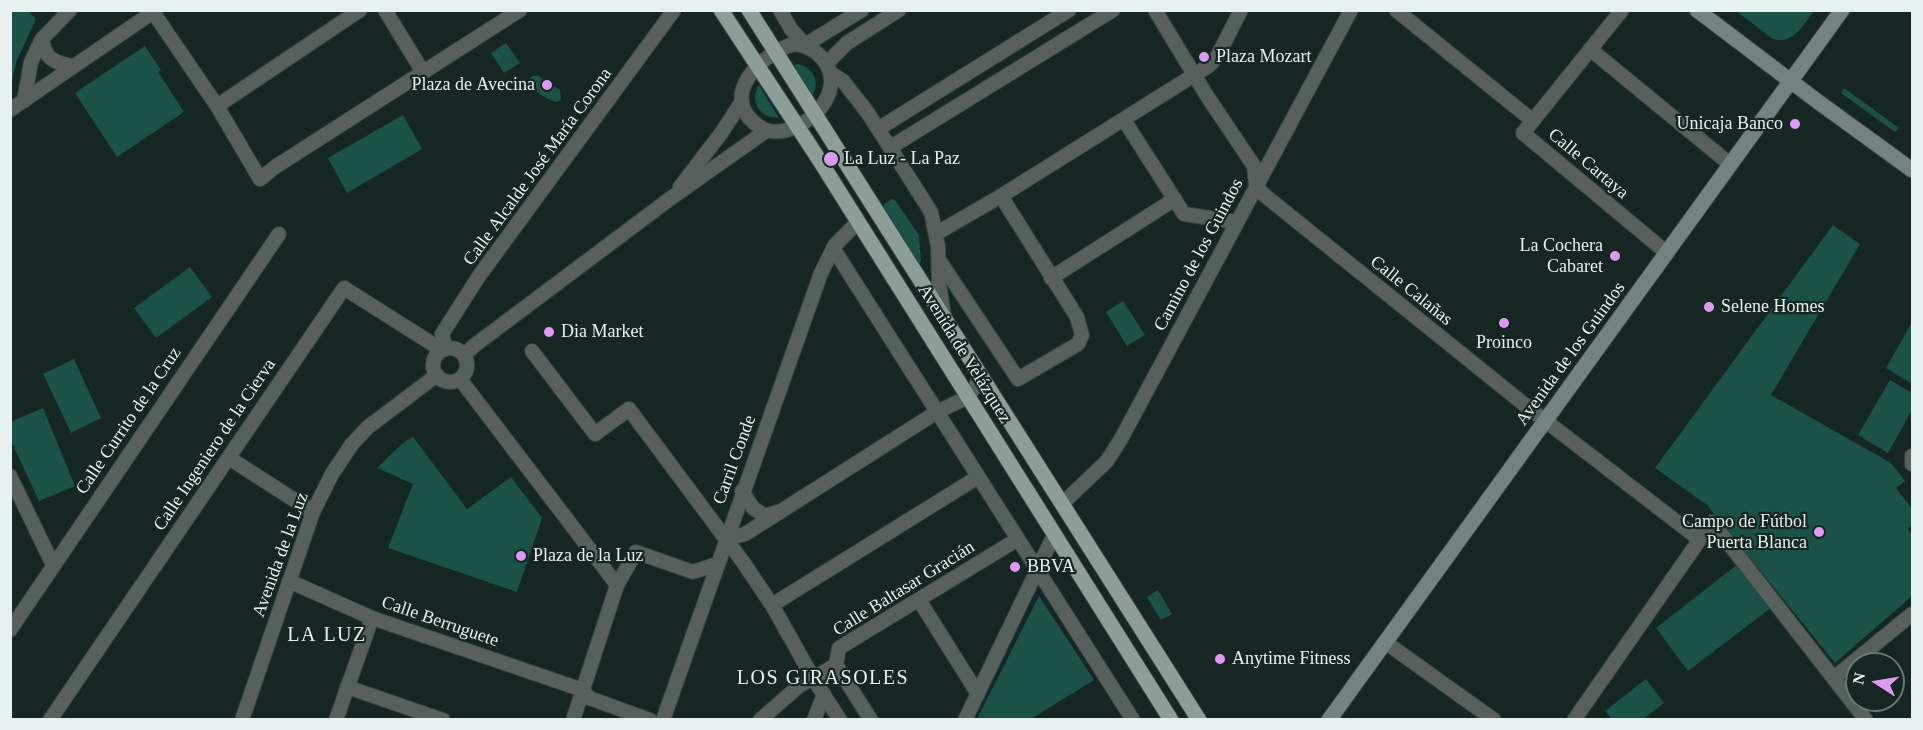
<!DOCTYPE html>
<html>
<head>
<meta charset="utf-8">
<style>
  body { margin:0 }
  #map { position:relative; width:1923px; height:730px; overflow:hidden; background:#162622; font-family:Georgia,serif }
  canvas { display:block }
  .frame { position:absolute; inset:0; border:12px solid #e6f0ee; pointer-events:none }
  .north { position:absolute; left:1845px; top:652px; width:60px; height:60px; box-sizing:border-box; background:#162622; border:2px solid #697774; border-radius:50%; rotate:282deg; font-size:16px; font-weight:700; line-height:24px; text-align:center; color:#e6f0ee }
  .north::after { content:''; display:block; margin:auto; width:21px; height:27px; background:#dd99f3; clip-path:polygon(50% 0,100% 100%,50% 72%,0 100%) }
</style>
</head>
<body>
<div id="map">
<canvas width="1923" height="730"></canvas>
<div class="frame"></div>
<div class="north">N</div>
</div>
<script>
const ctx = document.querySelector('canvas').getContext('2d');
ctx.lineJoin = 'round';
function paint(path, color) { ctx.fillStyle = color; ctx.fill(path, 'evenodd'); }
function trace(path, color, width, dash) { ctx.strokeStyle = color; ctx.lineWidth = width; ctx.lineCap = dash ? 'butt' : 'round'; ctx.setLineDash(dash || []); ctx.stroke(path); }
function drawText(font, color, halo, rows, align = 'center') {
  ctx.font = font + ' Georgia,serif'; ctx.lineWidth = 4.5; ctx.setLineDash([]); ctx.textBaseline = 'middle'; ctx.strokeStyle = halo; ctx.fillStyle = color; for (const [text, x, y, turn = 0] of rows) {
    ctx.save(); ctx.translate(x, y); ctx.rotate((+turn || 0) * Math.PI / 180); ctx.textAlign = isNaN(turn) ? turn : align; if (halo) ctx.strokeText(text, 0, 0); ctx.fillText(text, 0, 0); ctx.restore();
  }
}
paint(new Path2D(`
  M 11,10 L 28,11 L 36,19 L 17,60 L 11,85 Z
  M 1736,11 L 1814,11 C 1803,25 1793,45 1773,39 Z
  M 506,43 L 520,63 L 504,73 L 491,53 Z
  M 145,46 L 161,70 L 158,72 L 184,112 L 117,157 L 75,93 Z
  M 798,64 C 813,67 821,83 812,96 L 793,65 Z
  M 533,76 L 538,76 L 560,90 L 561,99 L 558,102 C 548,101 533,91 529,82 L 530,78 Z
  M 759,85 L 779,118 C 760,118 749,102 759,85 Z
  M 1844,88 L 1899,128 L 1895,132 L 1841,93 Z
  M 403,115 L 422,149 L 347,193 L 328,158 Z
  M 892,199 L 895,200 L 919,235 L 921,262 L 918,264 L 884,209 L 884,204 Z
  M 1833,225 L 1860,244 L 1771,395 L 1891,463 L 1905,481 L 1896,488 L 1912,509 L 1912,525 L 1908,529 L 1912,535 L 1912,596 L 1835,663 L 1707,505 L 1655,468 Z
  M 190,267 L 212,297 L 156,338 L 134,308 Z
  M 1123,301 L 1145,335 L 1127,346 L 1106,312 Z
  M 1912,322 L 1912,384 L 1886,368 Z
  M 74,359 L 101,418 L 71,433 L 43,374 Z
  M 1890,380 L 1912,393 L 1912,410 L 1888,453 L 1858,435 Z
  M 43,408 L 75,486 L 39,501 L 11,441 L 10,422 Z
  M 413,437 L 467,509 L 511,477 L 542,518 L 517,592 L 388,548 L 413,484 L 377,468 L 403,443 Z
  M 1738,564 L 1772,607 L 1688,671 L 1656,628 Z
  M 1158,590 L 1172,614 L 1161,620 L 1147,597 Z
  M 1039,596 L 1094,680 L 1031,719 L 977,719 Z
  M 1646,679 L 1664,703 L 1643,719 L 1612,719 L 1605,711 Z`), '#1a5247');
const street = new Path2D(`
  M 385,10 L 423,72
  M 780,10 L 791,29 L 805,45 L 862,10
  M 1155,10 L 1207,96 L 1254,166 L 1256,186 L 1263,194 L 1525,405 L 1699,539
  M 1396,10 L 1533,121
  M 1622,10 L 1523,133 L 1667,253
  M 153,12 L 217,106 L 260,179 L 275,167 L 520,10
  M 42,39 C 45,59 54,63 74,66
  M 794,44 C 806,45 814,49 822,58 C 855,96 790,147 760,127 C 716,98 760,54 794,44 Z
  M 1590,49 L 1731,165
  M 827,63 L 847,43 L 899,10
  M 832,74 L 843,81 L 868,113 L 931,212 L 938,246 L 939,284 L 944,315
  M 24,101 L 31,62 L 42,39 L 70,10
  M 217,106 L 360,10
  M 10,110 L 156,10
  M 1124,120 L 1184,214 L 1236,222
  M 878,129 L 1069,10
  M 891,147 L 1113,10
  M 680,187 L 722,132 L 742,101
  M 937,233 L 1001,196 L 1210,65 L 1218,55 L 1241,10
  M 833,248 L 1133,720
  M 939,260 L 1018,379 L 1078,344 L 1082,335 L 1077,317 L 1001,196
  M 1051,278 L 1175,199
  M433 365a17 17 0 1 1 34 0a17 17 0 1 1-34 0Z
  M 446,349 L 442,334 L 479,276 L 674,10
  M 532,351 L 595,434 L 629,409 L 743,562 L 772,605 L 813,678 L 840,720
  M 464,355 L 475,345 L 671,198 L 766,131
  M 460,379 L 617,585
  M 1912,456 L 1912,464
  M 229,458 L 313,512
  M 10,476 L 53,565
  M 742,491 L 753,508 L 765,516 L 778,512
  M 1062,504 L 1107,461 L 1121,439 L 1351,10
  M 726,539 L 745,534 L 937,412 L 968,397 L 981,378
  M 289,581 L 372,618 L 583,690 L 589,698 L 650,720
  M 919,600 L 978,694
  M 772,605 L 978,477
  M 10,630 L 279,234
  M 1385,642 L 1494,720
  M 836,665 L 871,720
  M 1834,678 L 1912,614
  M 347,687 L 443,720
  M 50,720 L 344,288 L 442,350
  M 242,720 L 313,512 L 332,474 L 352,444 L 368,427 L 437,375
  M 336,720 L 372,618
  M 573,720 L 617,585 L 636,552 L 693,572 L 717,564
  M 663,720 L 821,273 L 835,245 L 858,222
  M 760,720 L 799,686 L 836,665 L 839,648 L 1018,539
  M 814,720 L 824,694
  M 965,720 L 1054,535
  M 1574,720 L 1712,522 L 1866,720`);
const secondary = new Path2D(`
  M 1697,10 L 1817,101 L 1912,170
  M 1329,720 L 1842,10`);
const primary = new Path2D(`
  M 721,10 L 820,161 L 1171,720
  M 749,10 L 1199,720`);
trace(street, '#33423f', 16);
trace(secondary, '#33423f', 17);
trace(primary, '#33423f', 17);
trace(street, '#58605d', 14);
trace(secondary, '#76827f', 15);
trace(primary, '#8d9d98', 15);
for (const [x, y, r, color] of [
  [1204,57,6,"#dd99f3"],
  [547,85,6,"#dd99f3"],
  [1795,124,6,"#dd99f3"],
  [831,159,8,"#dd99f3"],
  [1615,256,6,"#dd99f3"],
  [1709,307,6,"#dd99f3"],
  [1504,323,6,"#dd99f3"],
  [549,332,6,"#dd99f3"],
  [1819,532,6,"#dd99f3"],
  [521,556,6,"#dd99f3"],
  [1015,567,6,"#dd99f3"],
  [1220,659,6,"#dd99f3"]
]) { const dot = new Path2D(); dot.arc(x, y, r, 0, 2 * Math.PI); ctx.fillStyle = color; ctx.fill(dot); trace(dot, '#162622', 2); }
drawText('18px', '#e6f0ee', '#162622', [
  ["Plaza Mozart",1216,57],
  ["Plaza de Avecina",535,85,"right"],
  ["Unicaja Banco",1783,124,"right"],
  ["La Luz - La Paz",844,159],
  ["La Cochera",1603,246,"right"],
  ["Cabaret",1603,267,"right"],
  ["Selene Homes",1721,307],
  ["Dia Market",561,332],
  ["Proinco",1504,343,"center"],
  ["Campo de Fútbol",1807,522,"right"],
  ["Puerta Blanca",1807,543,"right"],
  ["Plaza de la Luz",533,556],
  ["BBVA",1027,567],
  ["Anytime Fitness",1232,659]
], 'left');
drawText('18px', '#e6f0ee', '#162622', [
  ["Calle Cartaya",1588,164,40],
  ["Calle Alcalde José María Corona",538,167,-54],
  ["Camino de los Guindos",1199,255,-62],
  ["Calle Calañas",1411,291,39],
  ["Avenida de Velázquez",964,354,58],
  ["Avenida de los Guindos",1571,354,-54],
  ["Calle Currito de la Cruz",129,421,-56],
  ["Calle Ingeniero de la Cierva",215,445,-56],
  ["Carril Conde",735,460,-70],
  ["Avenida de la Luz",281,555,-70],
  ["Calle Baltasar Gracián",904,589,-32],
  ["Calle Berruguete",440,622,19]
]);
ctx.letterSpacing = '1.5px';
drawText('20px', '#e6f0ee', '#162622', [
  ["LA LUZ",327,636],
  ["LOS GIRASOLES",823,679]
]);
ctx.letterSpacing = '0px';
</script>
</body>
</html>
